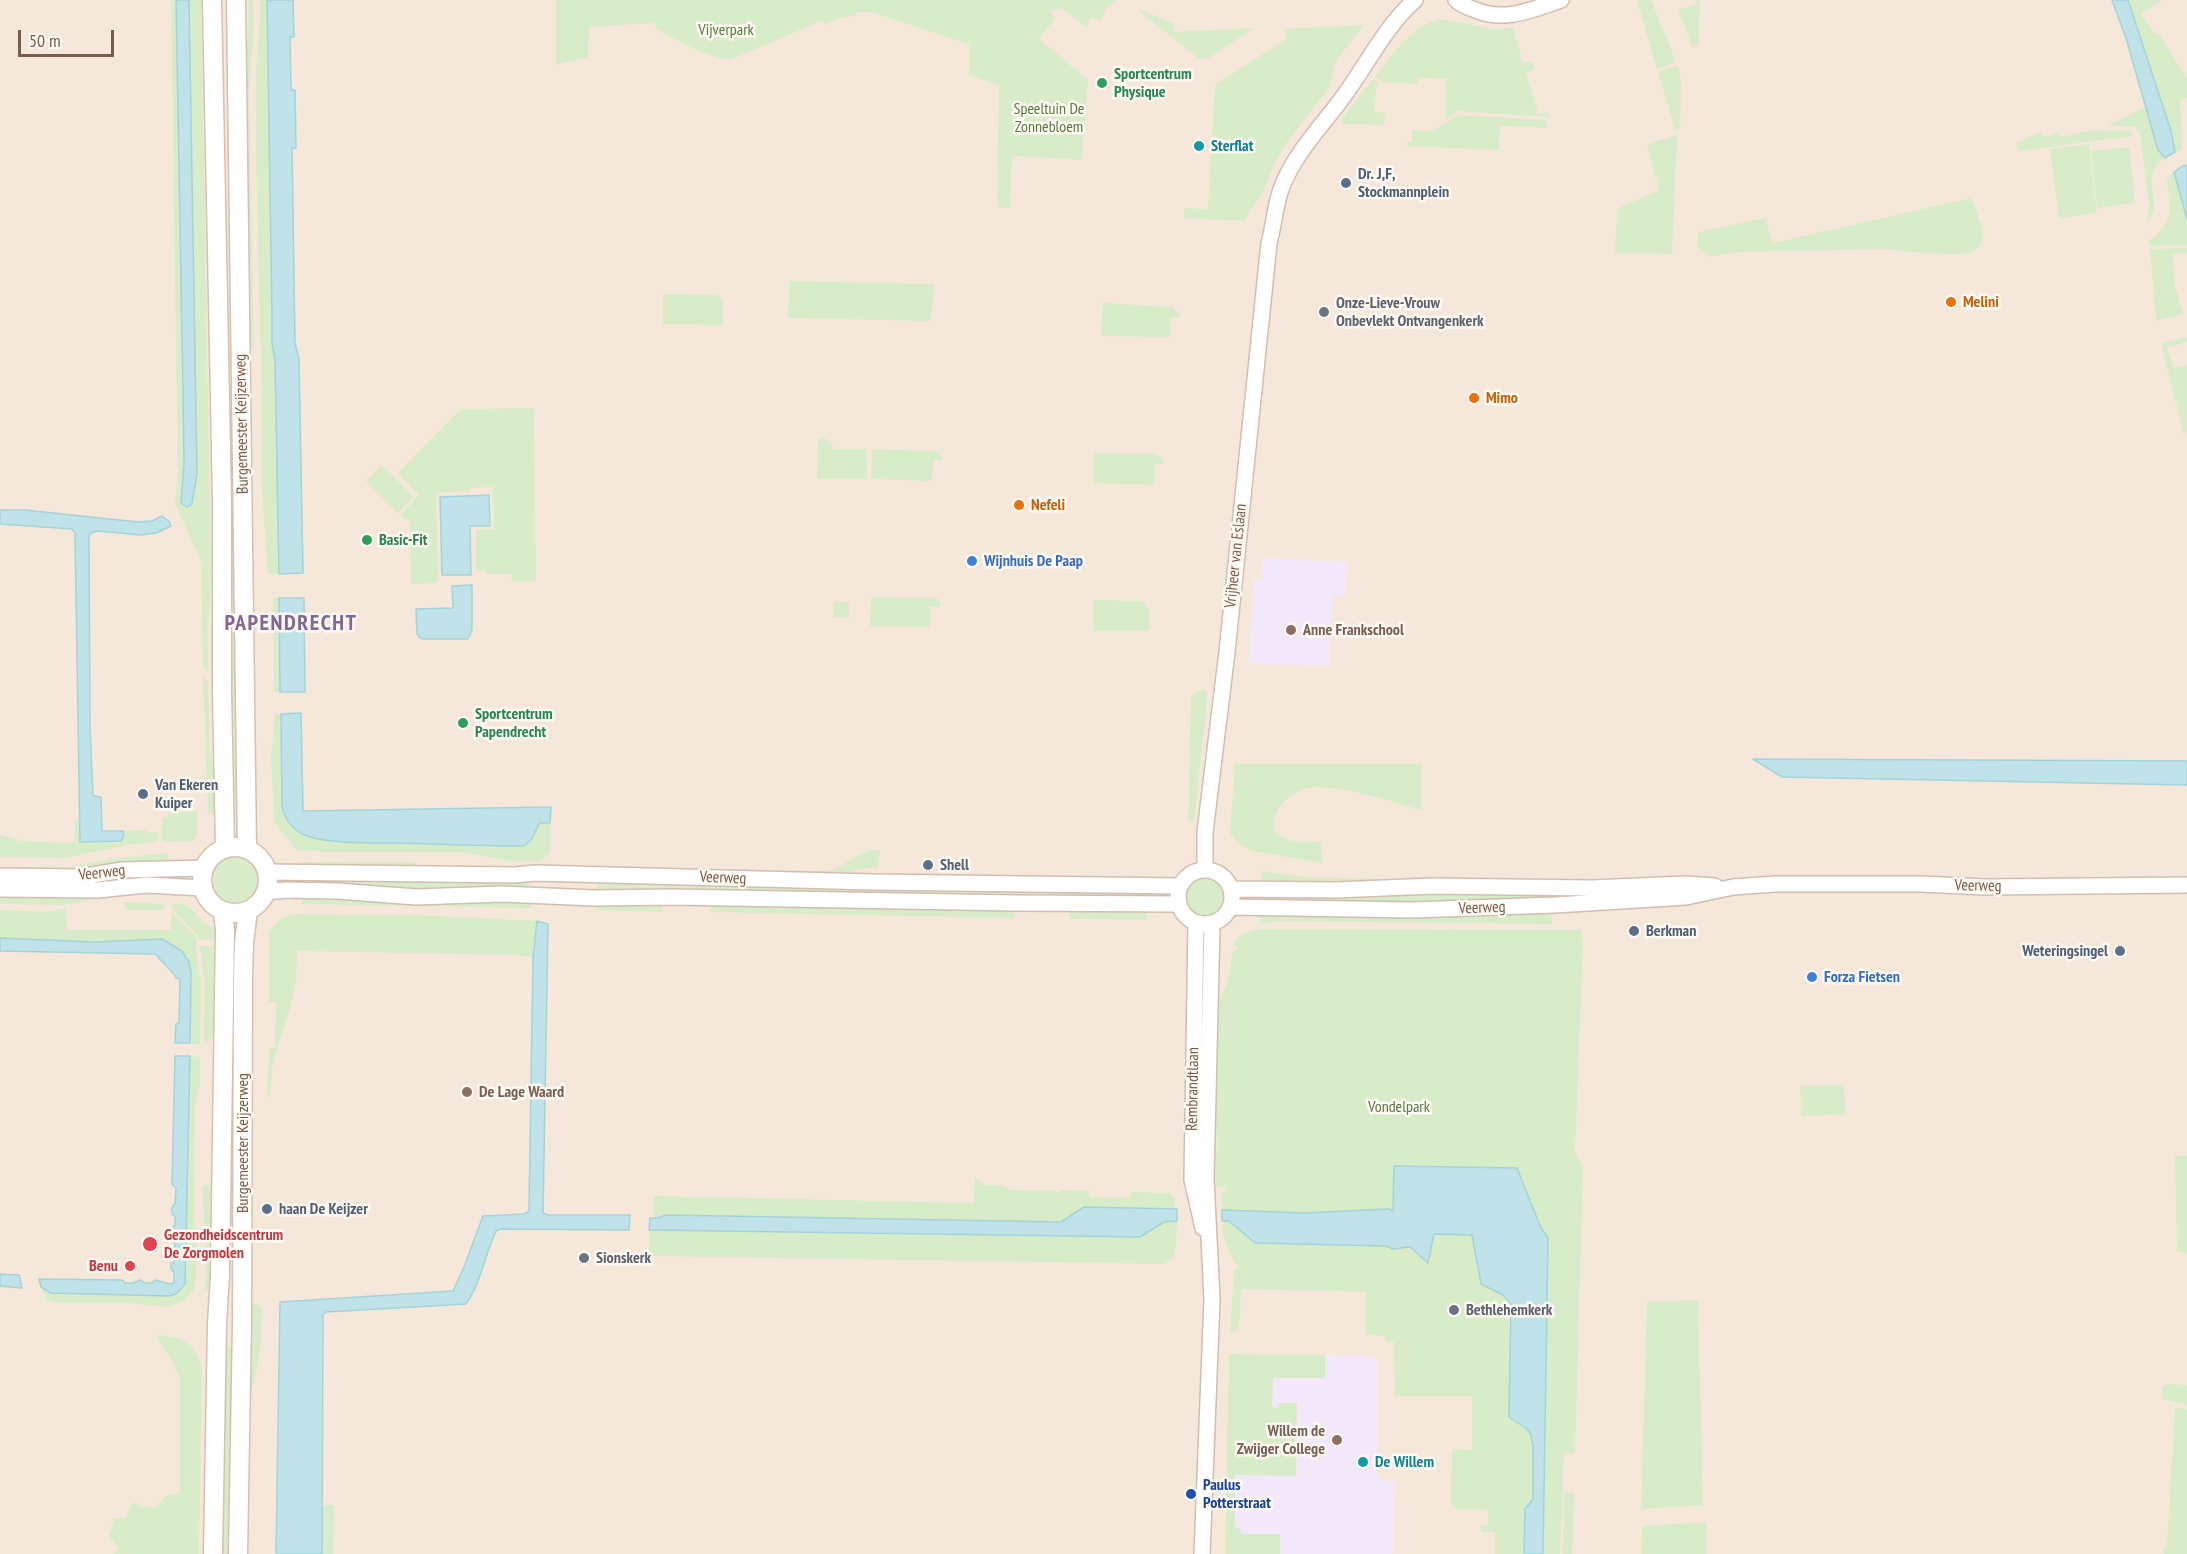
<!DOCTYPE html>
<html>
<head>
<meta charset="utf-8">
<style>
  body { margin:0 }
  #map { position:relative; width:2187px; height:1554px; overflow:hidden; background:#fdf6ec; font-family:"PT Sans Narrow",sans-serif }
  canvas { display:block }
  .scale { position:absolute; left:18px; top:30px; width:96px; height:27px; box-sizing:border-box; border:3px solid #7a5c4d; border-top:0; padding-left:8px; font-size:18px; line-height:21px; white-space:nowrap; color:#7a5c4d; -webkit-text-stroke:4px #fffaf3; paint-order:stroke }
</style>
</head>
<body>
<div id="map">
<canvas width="2187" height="1554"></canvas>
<div class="scale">50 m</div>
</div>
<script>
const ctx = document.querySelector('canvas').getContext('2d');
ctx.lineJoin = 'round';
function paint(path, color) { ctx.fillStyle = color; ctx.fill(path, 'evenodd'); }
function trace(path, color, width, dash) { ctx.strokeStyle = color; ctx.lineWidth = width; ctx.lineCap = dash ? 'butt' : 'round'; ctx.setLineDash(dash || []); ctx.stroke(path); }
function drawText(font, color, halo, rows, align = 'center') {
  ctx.font = font + ' "PT Sans Narrow",sans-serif'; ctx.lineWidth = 5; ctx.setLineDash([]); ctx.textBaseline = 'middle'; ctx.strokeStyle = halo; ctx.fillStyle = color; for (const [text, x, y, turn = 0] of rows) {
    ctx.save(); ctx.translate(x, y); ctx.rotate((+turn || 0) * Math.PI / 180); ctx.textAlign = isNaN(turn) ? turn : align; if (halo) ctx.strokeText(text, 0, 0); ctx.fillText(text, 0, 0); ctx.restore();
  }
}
paint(new Path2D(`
  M 0,0 L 2187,0 L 2187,1554 L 0,1554 Z`), '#f5e8da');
paint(new Path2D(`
  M 1262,558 L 1348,562 L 1345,596 L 1333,596 L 1329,666 L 1249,664 L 1254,579 L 1261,580 Z
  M 1325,1355 L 1373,1356 L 1378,1362 L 1377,1472 L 1383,1481 L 1395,1481 L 1393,1554 L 1280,1554 L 1280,1535 L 1240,1534 L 1235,1527 L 1235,1474 L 1295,1476 L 1279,1403 L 1279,1408 L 1272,1408 L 1273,1377 L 1324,1378 Z`), '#f3e8fa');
paint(new Path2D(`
  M 171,0 L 176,0 L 183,391 L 184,465 L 181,503 L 184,507 L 192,500 L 197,474 L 189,0 L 201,0 L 211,578 L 208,629 L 208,672 L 203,667 L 201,569 L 200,559 L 175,504 L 178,474 Z
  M 249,0 L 253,0 L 254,22 L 249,95 L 254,351 L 249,344 L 244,81 L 248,38 Z
  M 260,0 L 267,0 L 272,316 L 272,343 L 275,359 L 279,574 L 268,574 L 262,491 L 262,409 L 256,156 L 256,66 L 260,23 Z
  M 556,0 L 1115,0 L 1105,10 L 1101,20 L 1090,17 L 1087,28 L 1062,8 L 1048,11 L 1056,17 L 1039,39 L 1088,80 L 1082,160 L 1012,156 L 1010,208 L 997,207 L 999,85 L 969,75 L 969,44 L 871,12 L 857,12 L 856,16 L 840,17 L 824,25 L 823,20 L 730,60 C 703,56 681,42 657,29 L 654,23 L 589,27 L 588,57 L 556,65 Z
  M 1637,0 L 1651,0 L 1676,62 L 1657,69 Z
  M 1696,0 L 1700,0 L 1699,45 L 1693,48 L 1678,10 L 1697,4 Z
  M 2128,0 L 2163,0 L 2141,14 L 2154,33 L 2160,35 L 2187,79 L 2187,98 L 2180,99 L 2182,148 L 2175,152 L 2171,131 Z
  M 1139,9 L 1173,23 L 1174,32 L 1254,28 L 1207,59 L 1198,58 L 1138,10 Z
  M 1441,19 L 1499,30 L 1513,27 L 1523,63 L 1532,61 L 1535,68 L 1526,72 L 1538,114 L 1548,112 L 1549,117 L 1458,111 L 1445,120 L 1446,79 L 1418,78 L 1417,84 L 1382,82 L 1375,77 C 1392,55 1412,25 1441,19 Z
  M 1364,25 L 1336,61 L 1329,88 L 1287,142 L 1274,164 L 1262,195 L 1251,208 L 1244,221 L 1184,218 L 1184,208 L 1208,209 L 1215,85 L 1288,38 L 1283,29 Z
  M 1678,66 L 1681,79 L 1680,129 L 1675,130 L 1658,72 Z
  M 1373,79 L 1380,84 L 1376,88 L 1375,112 L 1385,113 L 1384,125 L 1344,124 L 1340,121 Z
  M 2146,107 L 2158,150 L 2165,158 C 2137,175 2166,206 2147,222 L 2149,206 L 2140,133 L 2134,127 L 2111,126 L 2110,124 Z
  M 1459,115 L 1545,120 L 1548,128 L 1500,126 L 1499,150 L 1407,146 L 1407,142 L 1412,142 L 1412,130 L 1432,131 Z
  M 2091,130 L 2132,131 L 2132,136 L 2019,151 L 2016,143 L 2041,132 L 2045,137 L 2059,132 L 2062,137 Z
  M 1677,135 L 1672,254 L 1615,253 L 1617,209 L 1659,190 L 1647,144 Z
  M 2089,144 L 2097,213 L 2059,218 L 2050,149 Z
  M 2129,147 L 2135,203 L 2097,208 L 2091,151 Z
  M 2174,172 L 2187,219 L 2187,245 L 2150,246 L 2149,241 C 2176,221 2169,210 2167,180 Z
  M 1971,198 C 1975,210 1984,225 1982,238 C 1982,245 1977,249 1971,252 C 1957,257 1903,252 1887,249 L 1737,252 L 1708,257 L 1708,253 L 1702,252 L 1697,247 L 1698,232 L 1765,218 L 1773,243 Z
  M 2187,248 L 2187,253 L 2172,254 L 2175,286 L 2183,314 L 2156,321 L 2150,249 Z
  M 789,281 L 934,284 L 931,321 L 788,318 Z
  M 663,294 L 717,295 L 723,301 L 723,325 L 663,324 Z
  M 1103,303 L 1173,307 L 1181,317 L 1171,317 L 1170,337 L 1101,336 Z
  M 2187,337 L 2187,342 L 2167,347 L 2173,368 L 2187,365 L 2187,432 L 2184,434 L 2161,343 Z
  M 534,408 L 536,581 L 512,581 L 511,574 L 486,574 L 485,570 L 476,571 L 476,530 L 494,529 L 493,487 L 470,488 L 469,491 L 436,493 L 438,583 L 411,584 L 410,520 L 402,518 L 400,516 L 419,495 L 398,473 L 461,409 Z
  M 818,438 L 825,438 L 835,449 L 867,449 L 867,479 L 817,479 Z
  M 872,449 L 937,451 L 943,457 L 943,460 L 933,460 L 932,481 L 871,479 Z
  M 1094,453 L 1157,454 L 1164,462 L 1164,464 L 1154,464 L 1154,485 L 1094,483 Z
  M 382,465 L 414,497 L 398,513 L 366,481 Z
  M 226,493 L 236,493 L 240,813 L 229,813 Z
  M 871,597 L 937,598 L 940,602 L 940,607 L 930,607 L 930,627 L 870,626 Z
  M 273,598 L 279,598 L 280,692 L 274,692 Z
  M 1093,600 L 1142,601 L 1149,609 L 1149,631 L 1093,631 Z
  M 834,602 L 849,602 L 849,617 L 833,617 Z
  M 203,677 L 208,681 L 210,749 L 222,814 L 208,814 Z
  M 1197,691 L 1207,691 L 1207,701 L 1194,821 L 1188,821 L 1191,697 Z
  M 275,714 L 281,714 L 284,814 L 299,832 L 316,838 L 361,843 L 524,846 L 531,840 L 540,823 L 550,823 L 550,853 L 540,861 L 510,861 L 462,852 L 324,852 L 297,850 L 274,822 L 271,757 Z
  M 1235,764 L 1421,764 L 1421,810 C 1390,801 1338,783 1306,788 C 1299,790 1292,795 1286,800 C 1277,807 1273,817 1274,829 C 1285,845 1304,842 1321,842 L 1322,863 L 1252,851 L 1238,843 L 1230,833 Z
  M 197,811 L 197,836 L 193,841 L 162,842 L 162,818 L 168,818 L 168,813 Z
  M 80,818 L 81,842 L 124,836 L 123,831 L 146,830 L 147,833 L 157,832 L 158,842 L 134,844 L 64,858 L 0,857 L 0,835 L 22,841 L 70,843 L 75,841 L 75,820 Z
  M 872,850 L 880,850 L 877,868 L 858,869 L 844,876 L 600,868 L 828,871 C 844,867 855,854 872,850 Z
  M 168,853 L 168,864 L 102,870 L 0,874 L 0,868 L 69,867 L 117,858 Z
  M212 880a23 23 0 1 1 46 0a23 23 0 1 1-46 0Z
  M 303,862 L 415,862 L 416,868 L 302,870 Z
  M 1262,871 L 1306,877 L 1373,879 L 1369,885 L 1262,886 Z
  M1186 897a19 19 0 1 1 38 0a19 19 0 1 1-38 0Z
  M 302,878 L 531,879 L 528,888 L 421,894 L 302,886 Z
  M 598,879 L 1148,890 L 1147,900 L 597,895 Z
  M 1551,890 L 1552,902 L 1261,904 L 1261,893 Z
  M 0,894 L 111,894 L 113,897 L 61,905 L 0,904 Z
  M 302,895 L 531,903 L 531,908 L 302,904 Z
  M 639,900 L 663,907 L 663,912 L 596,910 L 597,904 Z
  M 125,902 L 165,904 L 164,910 L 126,910 Z
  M 735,902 L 988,907 L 1015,913 L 1014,918 L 711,912 L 711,907 Z
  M 172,903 L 187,905 L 205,924 L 221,931 L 221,939 L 200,940 L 196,933 L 172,909 Z
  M 1147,906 L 1147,920 L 1070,919 L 1071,907 Z
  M 66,908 L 67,930 L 171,930 L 172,912 L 197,938 L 196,953 L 201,982 L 200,1045 L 190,1043 L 191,972 L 162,939 L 95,942 L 0,938 L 0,910 L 47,912 Z
  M 1551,909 L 1552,924 L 1275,921 L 1261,924 L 1261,912 Z
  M 297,914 L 416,915 L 537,921 L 533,958 L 519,955 L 297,951 L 296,981 L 290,1008 L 273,1061 L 270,1096 L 267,1097 L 269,1048 L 275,1048 L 276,1002 L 269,1002 L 269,934 C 274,921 284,915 297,914 Z
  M 1256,929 L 1581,930 L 1583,944 L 1575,1154 L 1583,1166 L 1575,1454 L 1564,1453 L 1560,1554 L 1495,1554 L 1495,1532 L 1481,1532 L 1481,1525 L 1488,1525 L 1488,1510 L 1455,1509 L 1454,1506 L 1451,1505 L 1452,1449 L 1472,1450 L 1472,1396 L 1395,1396 L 1394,1342 L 1386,1341 L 1385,1336 L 1366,1335 L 1366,1292 L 1241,1289 L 1239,1328 L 1235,1332 L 1230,1333 L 1234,1269 L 1238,1269 L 1238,1265 L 1235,1264 L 1222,1233 L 1225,1211 L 1222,1210 L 1222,1192 L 1225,1192 L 1225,1187 L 1216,1187 L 1218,1008 L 1228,979 L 1233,952 L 1239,946 L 1232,946 L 1240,936 Z
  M 200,946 L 216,946 L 215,1036 L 204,1044 L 204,979 Z
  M 190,1056 L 200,1057 L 200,1083 L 195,1105 L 194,1215 L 197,1236 L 196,1280 L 194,1289 L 185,1300 L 169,1307 L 128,1303 L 59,1303 L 46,1299 L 41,1287 L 52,1293 L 169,1296 L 186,1277 Z
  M 1844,1085 L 1845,1115 L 1801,1116 L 1800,1086 Z
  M 225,1122 L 236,1123 L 235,1261 L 230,1232 Z
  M 2175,1156 L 2187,1156 L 2187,1253 L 2177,1251 Z
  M 975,1177 L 985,1185 L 1003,1185 L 1009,1190 L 1052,1191 L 1059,1193 L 1059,1190 L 1089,1191 L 1089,1197 L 1130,1198 L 1130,1192 L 1169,1193 L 1175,1199 L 1175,1209 L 1084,1207 L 1061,1222 L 666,1215 L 654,1218 L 654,1196 L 974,1203 Z
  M 203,1185 L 209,1185 L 211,1188 L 215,1213 L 213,1290 L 204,1289 C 210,1254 202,1220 203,1185 Z
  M 1177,1221 L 1175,1256 L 1164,1264 L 649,1256 L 649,1230 L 1140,1237 L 1163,1222 Z
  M 1698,1300 L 1703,1505 L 1641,1509 L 1647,1302 Z
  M 247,1304 L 258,1304 L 262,1308 L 260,1352 L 250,1400 L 247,1554 L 242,1554 Z
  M 156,1335 C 184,1337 194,1341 202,1369 L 199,1554 L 114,1554 L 119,1548 L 109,1537 L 114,1519 L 126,1518 L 131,1505 L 136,1502 L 141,1508 L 148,1506 L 154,1509 L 166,1496 L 180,1493 L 180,1380 L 173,1362 Z
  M 221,1347 L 232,1347 L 233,1554 L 217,1554 Z
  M 1229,1354 L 1325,1355 L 1325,1378 L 1273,1378 L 1272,1407 L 1278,1408 L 1279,1403 L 1297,1403 L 1296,1476 L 1235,1475 L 1235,1527 L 1240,1528 L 1241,1534 L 1280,1534 L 1280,1554 L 1225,1554 Z
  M 2172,1384 L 2187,1385 L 2187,1405 L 2163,1399 L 2162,1387 Z
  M 2175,1408 L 2187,1409 L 2187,1554 L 2164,1554 L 2163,1548 L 2167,1546 Z
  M 1564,1493 L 1574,1493 L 1572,1554 L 1563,1554 Z
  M 322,1505 L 334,1505 L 333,1554 L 322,1554 Z
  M 1706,1522 L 1706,1554 L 1641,1554 L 1642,1526 Z`), '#d8ecc9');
const water = new Path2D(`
  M 176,0 L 189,0 L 197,474 L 192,504 L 187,507 L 181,503 L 184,465 L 183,391 Z
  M 267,0 L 293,0 L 294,37 L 290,37 L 291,90 L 295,90 L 296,148 L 292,148 L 295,343 L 299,359 L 303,573 L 279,574 L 275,360 L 272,343 L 272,316 Z
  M 2112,0 L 2128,0 L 2171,131 L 2175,152 L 2165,158 L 2158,150 L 2126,38 Z
  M 2184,165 L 2187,166 L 2187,219 L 2174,172 Z
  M 489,495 L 490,526 L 470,526 L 471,575 L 442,575 L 440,497 Z
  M 0,510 L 25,510 L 138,522 L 152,521 L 162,516 L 169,521 L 171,526 L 156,533 L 141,535 L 97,531 L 91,533 L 89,536 L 90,726 L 93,796 L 101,797 L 102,831 L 123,831 L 124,836 L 121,841 L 80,842 L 75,533 L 72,529 L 0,524 Z
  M 472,585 L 472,630 L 468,639 L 423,639 L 419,637 L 417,634 L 416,609 L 453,608 L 452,586 Z
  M 279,598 L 304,598 L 305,692 L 280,692 Z
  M 301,713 L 303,811 L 551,807 L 550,823 L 540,823 L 531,840 L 524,846 C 481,846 438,844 395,843 C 370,843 331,844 307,836 C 295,832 284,819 282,806 L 281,714 Z
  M 1753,759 L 2187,761 L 2187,785 L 1782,777 Z
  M 537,921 L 548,924 L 543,1213 L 548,1215 L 630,1215 L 629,1230 L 500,1229 L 496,1231 C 485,1254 481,1283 466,1304 L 326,1312 L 323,1315 L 322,1554 L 276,1554 L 280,1302 L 453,1291 L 464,1267 L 483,1216 L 524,1214 L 529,1211 L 533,958 Z
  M 0,938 L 95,942 L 162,939 L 182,951 L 189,962 L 191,972 L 190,1043 L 175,1043 L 176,1024 L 179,1023 L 180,979 L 176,978 L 175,975 L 155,954 L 0,951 Z
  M 175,1056 L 190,1056 L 185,1284 L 176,1294 L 169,1296 L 51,1293 L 41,1287 L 39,1279 L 122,1280 L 125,1283 L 133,1283 L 141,1280 L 144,1283 L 152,1283 L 155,1280 L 171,1284 L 174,1282 L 174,1272 L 171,1269 L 171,1263 L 174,1263 L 175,1234 L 172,1234 L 172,1228 L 175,1225 L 175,1217 L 172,1214 L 172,1207 L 175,1204 L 176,1188 L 172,1184 Z
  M 1394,1166 L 1517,1168 L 1541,1228 L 1548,1238 L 1543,1554 L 1524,1554 L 1525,1509 L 1533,1499 L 1533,1447 L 1531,1435 L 1527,1429 L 1509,1417 L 1511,1304 L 1503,1295 L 1481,1284 L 1472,1235 L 1434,1234 L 1428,1263 L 1410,1247 L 1393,1249 L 1386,1246 L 1255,1243 L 1229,1221 L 1222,1221 L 1222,1210 L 1304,1213 L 1389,1209 L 1393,1211 Z
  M 1084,1207 L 1177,1209 L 1177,1221 L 1164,1222 L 1140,1237 L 649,1230 L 650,1218 L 658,1218 L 666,1215 L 1061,1222 Z
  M 0,1274 L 19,1275 L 22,1288 L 0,1286 Z`);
paint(water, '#bfe3e8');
trace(water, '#a5d3da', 1.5);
const tertiary = new Path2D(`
  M 1456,0 C 1461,5 1467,7 1473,9 C 1503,23 1531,10 1561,0
  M 1205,869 L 1205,832 L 1227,652 L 1269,243 C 1274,225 1275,206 1281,189 C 1295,152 1324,124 1346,93 C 1368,62 1387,25 1415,0
  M1178 897a27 27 0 1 1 54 0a27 27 0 1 1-54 0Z
  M 267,872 L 515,875 L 535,873 L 872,882 L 1180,886
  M 0,876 L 80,877 L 122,870 L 204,868
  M 0,889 L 98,890 L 146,885 L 202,888
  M 1231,889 L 1336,890 L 1432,886 L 1591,888 L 1685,884 L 1715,886
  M 266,892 L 286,890 L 337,891 L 416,897 L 502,894 L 594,898 L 672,897 L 1015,903 L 1178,904
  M 1230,907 L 1412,910 L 1555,905 L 1686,897 L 1733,887 L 1775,884 L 1921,884 L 1985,887 L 2187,885
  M 1196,923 L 1192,1180 L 1203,1228
  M 1202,1554 L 1212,1299 L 1206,1179 L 1212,924`);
const secondary = new Path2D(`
  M 212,0 L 222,500 L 222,690 L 225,848
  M 236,0 L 247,849
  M202 880a33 33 0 1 1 66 0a33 33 0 1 1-66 0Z
  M 213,1554 L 217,1323 L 220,1276 L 225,930 L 223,912
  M 238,1554 L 242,1323 L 243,979 L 244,943 L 248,911`);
trace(tertiary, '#d1beb0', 18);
trace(secondary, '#d6c0b0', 21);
trace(tertiary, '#fff', 15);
trace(secondary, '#fff', 18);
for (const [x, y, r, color] of [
  [1102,83,6,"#2e9e5b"],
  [1199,146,6,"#0f9aa8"],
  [1346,183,6,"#5c6f8a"],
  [1951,302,6,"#e8710a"],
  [1324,312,6,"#6b7280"],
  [1474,398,6,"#e8710a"],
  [1019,505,6,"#e8710a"],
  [367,540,6,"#2e9e5b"],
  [972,561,6,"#3f7fe0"],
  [1291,630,6,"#8d6e63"],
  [463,723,6,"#2e9e5b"],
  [143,794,6,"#5c6f8a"],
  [928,865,6,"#5c6f8a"],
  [1634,931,6,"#5c6f8a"],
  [2120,951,6,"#5c6f8a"],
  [1812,977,6,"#3f7fe0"],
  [467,1092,6,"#8d6e63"],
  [267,1209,6,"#5c6f8a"],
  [150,1244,8,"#e0444e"],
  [584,1258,6,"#6b7280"],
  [130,1266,6,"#e0444e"],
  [1454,1310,6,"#6b7280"],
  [1337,1440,6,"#8d6e63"],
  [1363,1462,6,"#0f9aa8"],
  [1191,1494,6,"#1a4fb4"]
]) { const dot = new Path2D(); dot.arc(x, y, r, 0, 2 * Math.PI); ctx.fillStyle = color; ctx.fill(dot); trace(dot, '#fffaf3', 2); }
drawText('16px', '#537a41', '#fffaf3', [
  ["Vijverpark",726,30],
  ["Speeltuin De",1049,109],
  ["Zonnebloem",1049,127],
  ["Vondelpark",1399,1107]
]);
drawText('bold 16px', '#27864d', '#fffaf3', [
  ["Sportcentrum",1114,74],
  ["Physique",1114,92],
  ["Basic-Fit",379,540],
  ["Sportcentrum",475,714],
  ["Papendrecht",475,732]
], 'left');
drawText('bold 16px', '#0d838f', '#fffaf3', [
  ["Sterflat",1211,146],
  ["De Willem",1375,1462]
], 'left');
drawText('bold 16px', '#4e5e75', '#fffaf3', [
  ["Dr. J,F,",1358,174],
  ["Stockmannplein",1358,192],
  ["Van Ekeren",155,785],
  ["Kuiper",155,803],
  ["Shell",940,865],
  ["Berkman",1646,931],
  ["Weteringsingel",2108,951,"right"],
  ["haan De Keijzer",279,1209]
], 'left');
drawText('bold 16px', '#c56008', '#fffaf3', [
  ["Melini",1963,302],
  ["Mimo",1486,398],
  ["Nefeli",1031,505]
], 'left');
drawText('bold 16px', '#5b616d', '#fffaf3', [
  ["Onze-Lieve-Vrouw",1336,303],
  ["Onbevlekt Ontvangenkerk",1336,321],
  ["Sionskerk",596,1258],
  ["Bethlehemkerk",1466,1310]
], 'left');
drawText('16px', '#7a5c4d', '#fffaf3', [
  ["Burgemeester Keijzerweg",242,424,-91],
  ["Vrijheer van Eslaan",1236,556,-84],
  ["Veerweg",102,873,-6],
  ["Veerweg",723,878,2],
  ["Veerweg",1978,886,1],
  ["Veerweg",1482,908,-2],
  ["Rembrandtlaan",1193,1089,-89],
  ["Burgemeester Keijzerweg",243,1143,-90]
]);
drawText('bold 16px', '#366cbe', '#fffaf3', [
  ["Wijnhuis De Paap",984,561],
  ["Forza Fietsen",1824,977]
], 'left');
drawText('bold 16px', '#785e54', '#fffaf3', [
  ["Anne Frankschool",1303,630],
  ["De Lage Waard",479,1092],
  ["Willem de",1325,1431,"right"],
  ["Zwijger College",1325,1449,"right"]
], 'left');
drawText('bold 16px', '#be3a42', '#fffaf3', [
  ["Gezondheidscentrum",164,1235],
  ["De Zorgmolen",164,1253],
  ["Benu",118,1266,"right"]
], 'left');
drawText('bold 16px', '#164399', '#fffaf3', [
  ["Paulus",1203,1485],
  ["Potterstraat",1203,1503]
], 'left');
ctx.letterSpacing = '1.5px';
drawText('bold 22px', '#846695', '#fffaf3', [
  ["PAPENDRECHT",291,624]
]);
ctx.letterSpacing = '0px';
</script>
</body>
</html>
